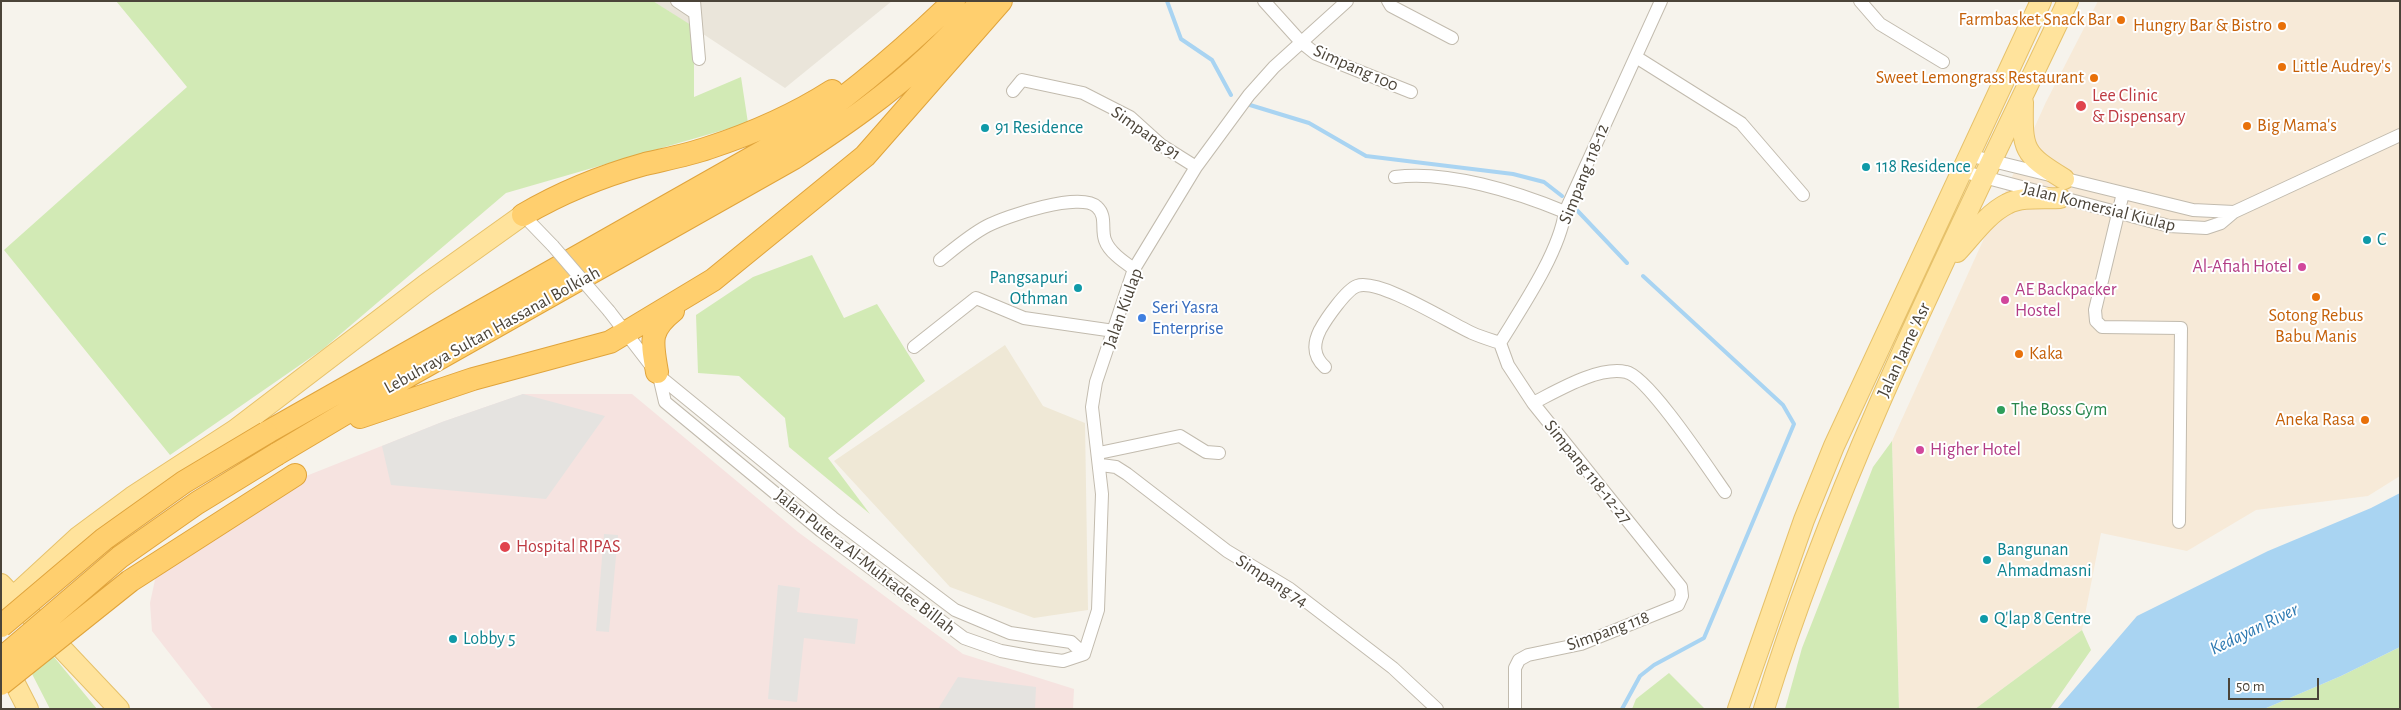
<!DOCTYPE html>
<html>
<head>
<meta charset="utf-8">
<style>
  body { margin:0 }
  #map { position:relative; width:2401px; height:710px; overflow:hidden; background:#f6f3ec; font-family:"Alegreya Sans",sans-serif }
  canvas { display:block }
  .frame { position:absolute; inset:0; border:2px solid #4b4439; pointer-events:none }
  .scale { position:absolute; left:2228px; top:678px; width:91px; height:22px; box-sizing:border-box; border:2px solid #4b4439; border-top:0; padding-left:6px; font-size:15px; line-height:18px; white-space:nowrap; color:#4b4439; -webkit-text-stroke:4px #fff; paint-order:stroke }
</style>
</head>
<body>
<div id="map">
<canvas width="2401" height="710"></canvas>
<div class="frame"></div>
<div class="scale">50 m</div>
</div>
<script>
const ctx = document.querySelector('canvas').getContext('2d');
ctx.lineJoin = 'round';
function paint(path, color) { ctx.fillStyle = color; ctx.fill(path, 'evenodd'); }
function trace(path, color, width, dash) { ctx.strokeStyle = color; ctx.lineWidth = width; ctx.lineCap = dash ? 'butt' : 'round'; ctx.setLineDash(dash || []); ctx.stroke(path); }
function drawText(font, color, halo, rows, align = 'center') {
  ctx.font = font + ' "Alegreya Sans",sans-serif'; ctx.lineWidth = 4; ctx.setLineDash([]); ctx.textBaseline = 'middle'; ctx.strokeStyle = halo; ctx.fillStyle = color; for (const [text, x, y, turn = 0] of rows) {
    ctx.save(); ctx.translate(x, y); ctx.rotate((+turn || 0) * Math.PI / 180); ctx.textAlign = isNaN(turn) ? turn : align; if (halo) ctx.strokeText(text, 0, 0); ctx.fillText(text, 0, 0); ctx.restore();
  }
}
paint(new Path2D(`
  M 653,1 L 892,1 L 785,88 Z`), '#eae5da');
paint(new Path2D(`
  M 2098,1 L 2400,1 L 2400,476 L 2368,496 L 2256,510 L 2187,551 L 2101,533 L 2082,630 L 1975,709 L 1899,709 L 1892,441 L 2046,102 Z`), '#f7ead8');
paint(new Path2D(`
  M 1005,345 L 1043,406 L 1085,423 L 1088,610 L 1034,618 L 950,587 L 834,461 Z`), '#efe8d6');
paint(new Path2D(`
  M 523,394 L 632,394 L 798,532 L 963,654 L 1074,689 L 1073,709 L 213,709 L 152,631 L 150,603 L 156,575 L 286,484 L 442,422 Z`), '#f6e3e0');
paint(new Path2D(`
  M 116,1 L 653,1 L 694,27 L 694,97 L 741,77 L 748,123 L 506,193 L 323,349 L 170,455 L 4,250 L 187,87 Z
  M 812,255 L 844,318 L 877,304 L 925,381 L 828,458 L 870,514 L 789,447 L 785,418 L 739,376 L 698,373 L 696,315 L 753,277 Z
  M 1892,441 L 1899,709 L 1785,709 L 1802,648 L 1873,467 Z
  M 2082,630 L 2091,650 L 2050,709 L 1975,709 Z
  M 2400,647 L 2400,709 L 2264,709 L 2341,676 Z
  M 54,657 L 97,709 L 50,709 L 30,670 Z
  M 1669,673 L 1705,709 L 1632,709 L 1636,699 Z`), '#d2eab5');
paint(new Path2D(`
  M 523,394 L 605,416 L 546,499 L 391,485 L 382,446 L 442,422 Z
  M 604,534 L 618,535 L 609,632 L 596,631 Z
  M 778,585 L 800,588 L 797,612 L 858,619 L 855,644 L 804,638 L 797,702 L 768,699 Z
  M 958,677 L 1036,687 L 1035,709 L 938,709 Z`), '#e5e3e0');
paint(new Path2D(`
  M 2400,493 L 2400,647 L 2341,676 L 2264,709 L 2057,709 L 2137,616 L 2268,551 L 2371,508 Z`), '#a9d4f2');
trace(new Path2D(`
  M 1167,1 L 1181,39 L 1212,60 L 1231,95
  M 1250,105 L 1309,123 L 1366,156 L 1513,174 L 1544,182 L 1562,196
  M 1573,206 L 1627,263
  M 1622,709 L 1640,676 L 1654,665 L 1704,638 L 1794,424 L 1783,405 L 1643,276`), '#a9d4f2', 4);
const street = new Path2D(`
  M 677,1 L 695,13
  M 694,1 L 699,59
  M 1264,1 L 1301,42 L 1316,54 L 1411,92
  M 1388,1 L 1391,6 L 1452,38
  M 1860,1 L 1880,24 L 1943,62
  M 1636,57 L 1741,123 L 1803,195
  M 1013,91 L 1022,80 L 1083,93 L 1130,117 L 1161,145 L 1196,167
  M 1968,155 L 2193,210 L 2234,212 L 2400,135
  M 1961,171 L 2169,226 L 2206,228 L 2221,223 L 2234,212
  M 1395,177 C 1447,170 1517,192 1565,212
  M 2123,193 L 2095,310 L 2096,321 L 2102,327 L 2181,328 L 2179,522
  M 523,215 L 553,246
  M 940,260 C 955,248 970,235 987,226 C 1006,216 1081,191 1097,207 C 1107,216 1101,229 1105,240 C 1109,252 1124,262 1134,269
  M 609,311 L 659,376 L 833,518 L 955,610 L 1010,633 L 1071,642 L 1084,654
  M 1500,343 L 1508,365 L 1533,403 L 1681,587 L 1682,596 L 1678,605 L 1581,644 L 1528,655 L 1519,660 L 1515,668 L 1515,709
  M 1500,343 C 1522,307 1559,253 1565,212 L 1661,1
  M 914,347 L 976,298 L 1024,318 L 1114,331
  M 1325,367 C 1313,356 1313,344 1320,330 C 1326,319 1346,290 1357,286 C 1379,278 1448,322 1472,333 C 1481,337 1491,340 1500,343
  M 659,376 L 665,402 L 821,531 L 964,638 L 1001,651 L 1034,657 L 1063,661 L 1084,654
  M 1533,403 C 1557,391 1598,366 1626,372 C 1648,376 1710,471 1725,492
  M 1099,453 L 1180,436 L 1206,452 L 1219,453
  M 1101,465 L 1116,467 L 1127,474 L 1227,551 L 1290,589 L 1393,668 L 1437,709
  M 1084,654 L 1098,610 L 1102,494 L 1092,407 L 1096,382 L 1134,269 L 1196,167 L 1249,95 L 1274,67 L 1347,1`);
const primary = new Path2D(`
  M 2023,102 C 2022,150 2023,154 2064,179
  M 1957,252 C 1972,236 1987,214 2007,204 C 2022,196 2044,199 2060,198
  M 1,584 L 119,709
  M 1,608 L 78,537 L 132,497 L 235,430 L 425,285 L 523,215
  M 4,662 L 28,709
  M 1738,709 L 1804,520 L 1834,446 L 2041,1
  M 1764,709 C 1840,463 1958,233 2068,1`);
const highway = new Path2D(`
  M 523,215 C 562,192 602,176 645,164 C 666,159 688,155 708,148 C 751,134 793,116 832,91
  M 657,372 C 652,342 648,331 673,311
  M 360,417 L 473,379 L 610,342 L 713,280 L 865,156 L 1001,1
  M 266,433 L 785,139 C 847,99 901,52 954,1
  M 277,454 L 408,376 L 794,158 C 841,127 888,95 929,56 C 947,39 965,20 982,1
  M 130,581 L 295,475`);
trace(street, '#c2bbae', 14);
trace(primary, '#e6c16a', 22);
trace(highway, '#e0a43c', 24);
trace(street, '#fff', 12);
trace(primary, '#ffe39c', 20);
trace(highway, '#ffcf6e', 22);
const streetBridge = new Path2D(`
  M 553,246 L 609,311`);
const highwayBridge = new Path2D(`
  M 1,626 L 104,539 L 184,482 L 266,433
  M 1,659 L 120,557 L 197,503 L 277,454
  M 1,684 L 130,581`);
trace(streetBridge, '#c2bbae', 14, []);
trace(highwayBridge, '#e0a43c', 24, []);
trace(streetBridge, '#fff', 12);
trace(highwayBridge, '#ffcf6e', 22);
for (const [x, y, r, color] of [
  [2121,20,5,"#e8710a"],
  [2282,26,5,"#e8710a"],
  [2282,67,5,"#e8710a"],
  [2094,78,5,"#e8710a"],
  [2081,106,6,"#e0444e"],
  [2247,126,5,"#e8710a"],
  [985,128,5,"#0f9aa8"],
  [1866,167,5,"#0f9aa8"],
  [2367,240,5,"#0f9aa8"],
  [2302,267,5,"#d1479c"],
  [1078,288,5,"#0f9aa8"],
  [2316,297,5,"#e8710a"],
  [2005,300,5,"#d1479c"],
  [1142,318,5,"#3f7fe0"],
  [2019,354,5,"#e8710a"],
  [2001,410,5,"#2e9e5b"],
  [2365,420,5,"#e8710a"],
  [1920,450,5,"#d1479c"],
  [505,547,6,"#e0444e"],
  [1987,560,5,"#0f9aa8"],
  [1984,619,5,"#0f9aa8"],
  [453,639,5,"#0f9aa8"]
]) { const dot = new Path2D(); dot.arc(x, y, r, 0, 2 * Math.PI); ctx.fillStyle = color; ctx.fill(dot); trace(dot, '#fff', 2); }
drawText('18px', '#c56008', '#fff', [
  ["Farmbasket Snack Bar",2111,20],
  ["Hungry Bar & Bistro",2272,26],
  ["Little Audrey's",2292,67,"left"],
  ["Sweet Lemongrass Restaurant",2084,78],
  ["Big Mama's",2257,126,"left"],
  ["Sotong Rebus",2316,316,"center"],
  ["Babu Manis",2316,337,"center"],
  ["Kaka",2029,354,"left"],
  ["Aneka Rasa",2355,420]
], 'right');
drawText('18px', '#4b4439', '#fff', [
  ["Simpang 100",1356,68,24],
  ["Simpang 91",1146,133,35],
  ["Simpang 118-12",1584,174,-68],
  ["Jalan Komersial Kiulap",2099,207,14],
  ["Jalan Kiulap",1123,308,-70],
  ["Lebuhraya Sultan Hassanal Bolkiah",492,330,-29],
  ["Jalan Jame 'Asr",1904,350,-65],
  ["Simpang 118-12-27",1588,472,51],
  ["Jalan Putera Al-Muhtadee Billah",865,562,38],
  ["Simpang 74",1272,581,33],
  ["Simpang 118",1608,631,-20]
]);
drawText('18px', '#be3a42', '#fff', [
  ["Lee Clinic",2092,96],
  ["& Dispensary",2092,117],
  ["Hospital RIPAS",516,547]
], 'left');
drawText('18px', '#0d838f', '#fff', [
  ["91 Residence",995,128],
  ["118 Residence",1876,167],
  ["C",2377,240],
  ["Pangsapuri",1068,278,"right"],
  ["Othman",1068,299,"right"],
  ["Bangunan",1997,550],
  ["Ahmadmasni",1997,571],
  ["Q'lap 8 Centre",1994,619],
  ["Lobby 5",463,639]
], 'left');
drawText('18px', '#b23c85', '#fff', [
  ["Al-Afiah Hotel",2292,267,"right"],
  ["AE Backpacker",2015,290],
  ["Hostel",2015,311],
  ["Higher Hotel",1930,450]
], 'left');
drawText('18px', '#366cbe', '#fff', [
  ["Seri Yasra",1152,308],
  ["Enterprise",1152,329]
], 'left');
drawText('18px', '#27864d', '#fff', [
  ["The Boss Gym",2011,410]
], 'left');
drawText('italic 19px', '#2e7ab2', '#fff', [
  ["Kedayan River",2254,629,-26]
]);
</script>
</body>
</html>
